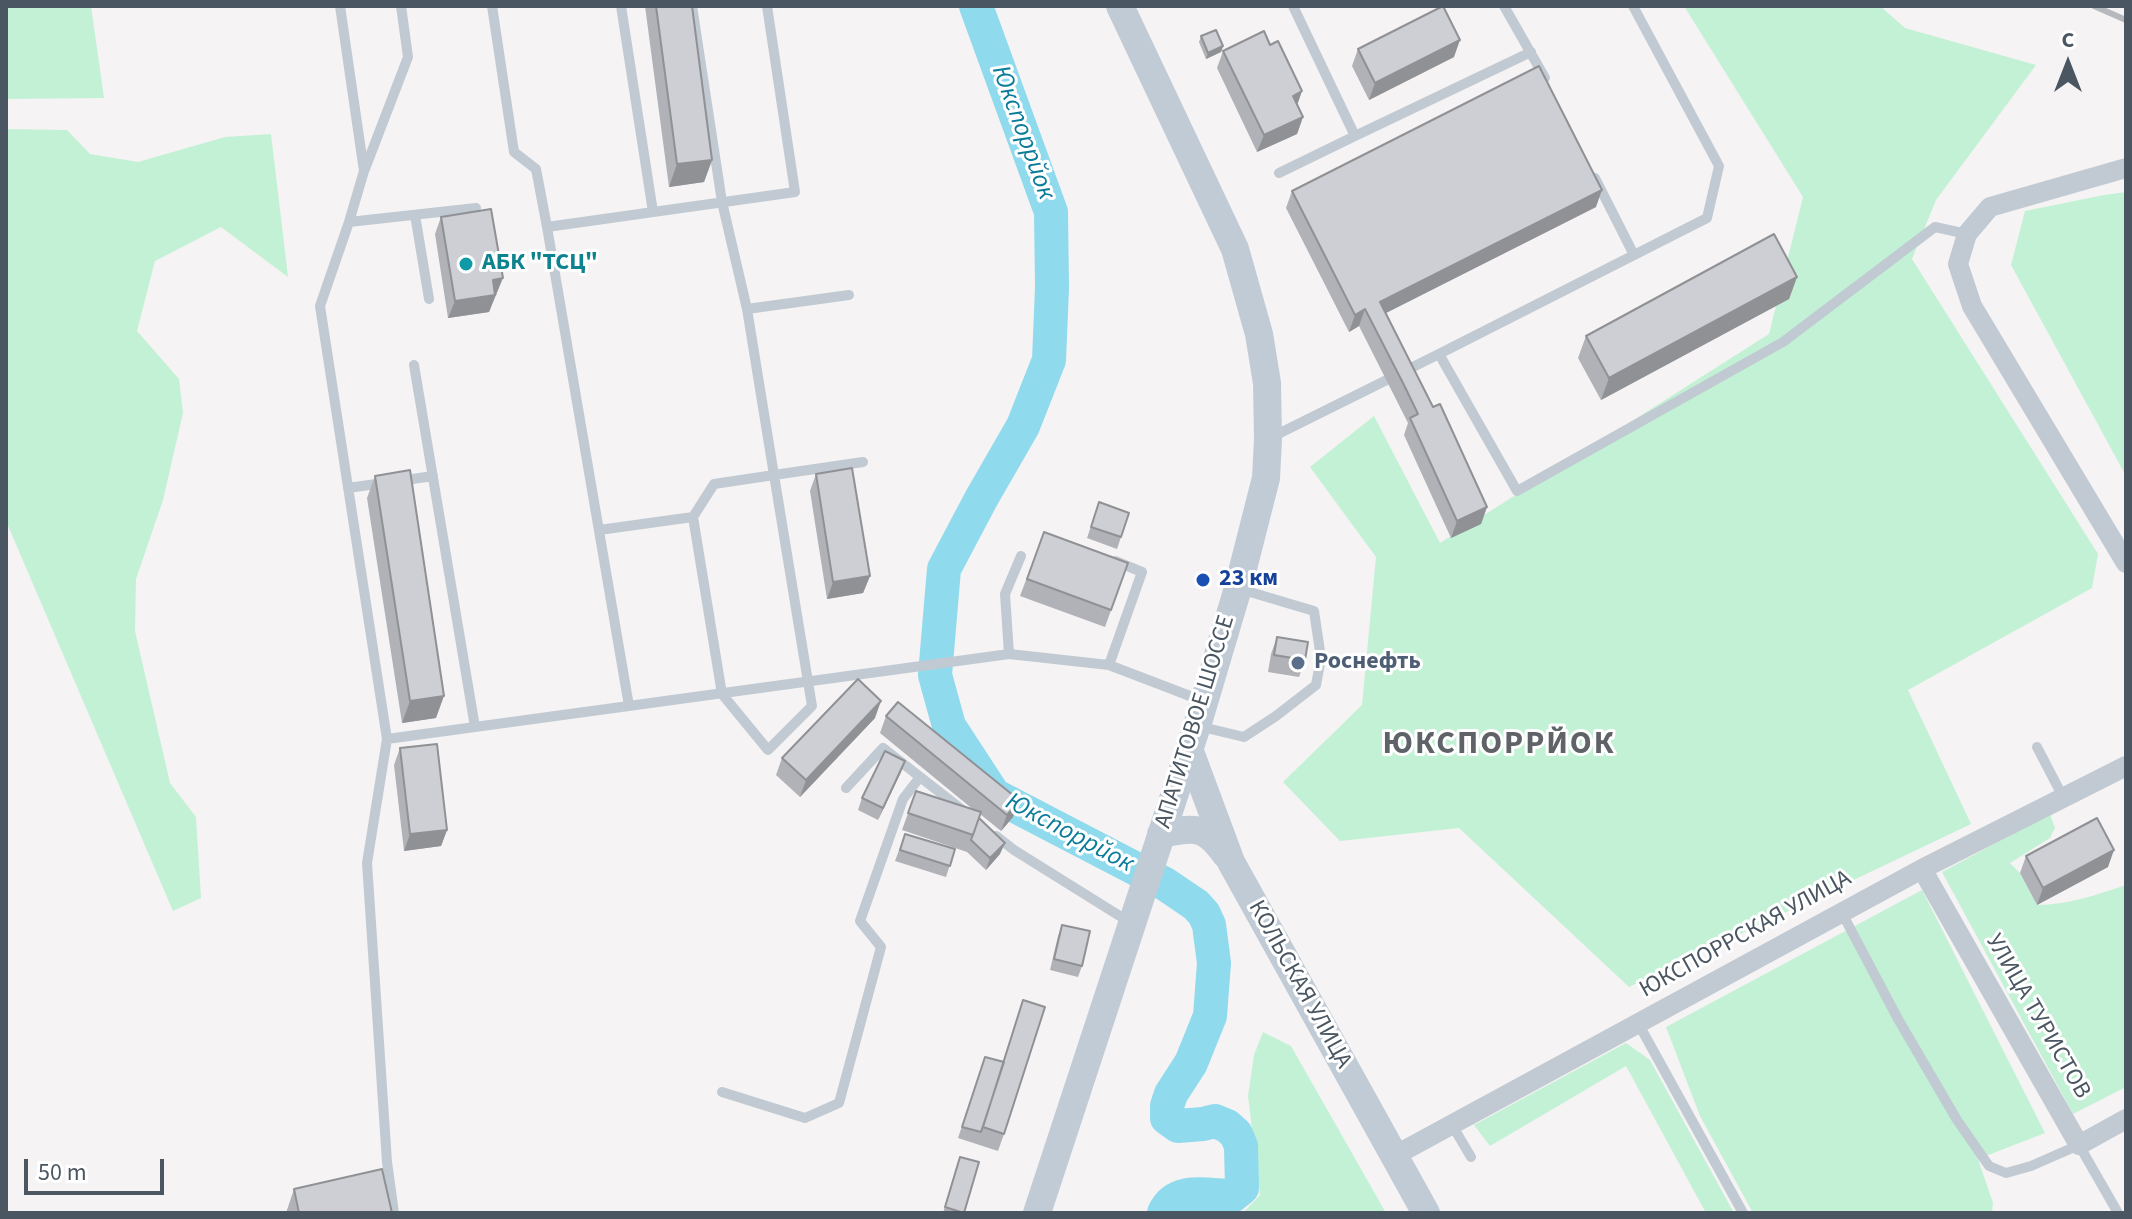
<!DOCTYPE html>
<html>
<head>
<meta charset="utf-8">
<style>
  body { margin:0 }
  #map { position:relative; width:2132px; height:1219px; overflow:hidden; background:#f5f3f3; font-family:"Source Sans 3",sans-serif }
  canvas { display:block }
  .frame { position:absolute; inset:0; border:8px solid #4a5661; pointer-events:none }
  .north { position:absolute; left:2028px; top:24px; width:80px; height:80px; -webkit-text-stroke:6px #fff; paint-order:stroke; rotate:0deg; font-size:22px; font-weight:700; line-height:32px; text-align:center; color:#4a5661 }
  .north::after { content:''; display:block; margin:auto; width:28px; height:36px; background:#4a5661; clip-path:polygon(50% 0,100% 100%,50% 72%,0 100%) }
  .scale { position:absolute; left:24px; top:1159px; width:140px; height:36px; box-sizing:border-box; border:4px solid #4a5661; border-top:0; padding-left:10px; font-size:24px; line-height:28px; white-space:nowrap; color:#4a5661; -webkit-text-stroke:6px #fff; paint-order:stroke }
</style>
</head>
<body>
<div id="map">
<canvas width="2132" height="1219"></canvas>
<div class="frame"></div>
<div class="north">С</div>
<div class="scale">50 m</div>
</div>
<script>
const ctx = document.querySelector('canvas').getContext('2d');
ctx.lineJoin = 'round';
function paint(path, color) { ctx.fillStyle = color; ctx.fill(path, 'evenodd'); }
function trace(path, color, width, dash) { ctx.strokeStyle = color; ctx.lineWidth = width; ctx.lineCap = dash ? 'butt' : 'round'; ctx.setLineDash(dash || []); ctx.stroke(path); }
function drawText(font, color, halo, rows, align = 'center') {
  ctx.font = font + ' "Source Sans 3",sans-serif'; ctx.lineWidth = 6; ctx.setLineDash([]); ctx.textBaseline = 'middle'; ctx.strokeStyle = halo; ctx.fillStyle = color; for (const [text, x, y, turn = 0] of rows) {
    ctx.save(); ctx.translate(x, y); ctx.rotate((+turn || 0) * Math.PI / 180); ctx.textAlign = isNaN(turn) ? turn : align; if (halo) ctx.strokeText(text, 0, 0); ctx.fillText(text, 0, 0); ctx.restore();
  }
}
paint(new Path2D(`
  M 6,6 L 91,6 L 104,98 L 6,99 Z
  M 1684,6 L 1880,6 L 1905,28 L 2036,65 L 1936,200 L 1912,259 L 2098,554 L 2092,588 L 1908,690 L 1971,824 L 1629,987 L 1459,828 L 1340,841 L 1283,782 L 1362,705 L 1376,557 L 1310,467 L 1374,416 L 1440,543 L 1769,334 L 1803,197 Z
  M 6,129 L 67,130 L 90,154 L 138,162 L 225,137 L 271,134 L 288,277 L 221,227 L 155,261 L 137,331 L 179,379 L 183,413 L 163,500 L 136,579 L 135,631 L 170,783 L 196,817 L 201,898 L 173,911 L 6,521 Z
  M 2126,192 L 2126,476 L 2011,265 L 2025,211 L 2104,195 Z
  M 2050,814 L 2055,828 L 2050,838 L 2010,863 L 2020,873 L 2037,905 C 2068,905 2096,895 2126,885 L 2126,1087 L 2073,1114 L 1942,872 Z
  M 1922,890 L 2045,1133 L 1978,1159 L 1993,1203 L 1992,1213 L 1753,1213 L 1700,1116 L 1666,1027 Z
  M 1263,1032 L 1291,1046 L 1386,1213 L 1243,1213 L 1260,1195 L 1248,1096 L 1254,1055 Z
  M 1626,1043 L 1650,1060 L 1734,1213 L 1706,1213 L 1626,1066 L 1490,1146 L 1474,1125 Z`), '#c3f1d5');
trace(new Path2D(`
  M 976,6 L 1051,212 L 1052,288 L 1049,360 L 1023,426 L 981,499 L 944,569 L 935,675 L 949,726 L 994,795 L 1165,884 L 1196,905 L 1204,914 L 1209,925 L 1214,963 L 1210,1016 L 1191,1063 L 1171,1094 L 1167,1106 L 1167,1118 L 1178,1126 L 1203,1124 L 1215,1121 L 1227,1126 L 1236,1134 L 1241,1146 L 1242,1188 L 1232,1196 C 1209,1196 1176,1186 1164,1213`), '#90daee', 34);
trace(new Path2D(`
  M 340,6 L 364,171 L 349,222
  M 492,6 L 514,152 L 536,169 L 547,227
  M 621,6 L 653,212
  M 692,6 L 722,202 L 747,309 L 774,475 L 863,462
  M 1293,6 L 1355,136 L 1531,52
  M 1504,6 L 1545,78
  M 1633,6 L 1719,166 L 1707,218 L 1439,354 L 1517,491 L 1783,342 L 1935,227 L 1967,234
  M 365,169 L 408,57 L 401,6
  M 1279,173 L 1355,136
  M 1595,178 L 1634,255
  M 415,215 L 429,299
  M 747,309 L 849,295
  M 414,365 L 475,727
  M 1272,437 L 1439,354
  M 774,475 L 812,706 L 768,750 L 722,694 L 693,517 L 714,484 Z
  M 399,481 L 433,476
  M 348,488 L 383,483
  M 599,530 L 693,517
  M 1009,654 L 1005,594 L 1021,556
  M 1109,665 L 1142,572 L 1115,561
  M 629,706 L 547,227 L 795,192 L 767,6
  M 1198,726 L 1244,737 L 1276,716 L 1316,685 L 1321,658 L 1314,611 L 1240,589
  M 387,739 L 320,306 L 349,222 L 476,208
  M 2037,747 L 2063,797
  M 846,788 L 883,748 L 965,812
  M 996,836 L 1014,850 L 1131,923
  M 1842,913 L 1898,1019 L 1957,1120 L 1989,1166 L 2006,1173 L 2031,1166 L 2079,1145 L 2118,1213
  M 1638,1023 L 1743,1213
  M 722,1092 L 805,1118 L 839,1103 L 881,947 L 860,921 L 903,799 L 920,777
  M 1452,1125 L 1471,1157
  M 394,1213 L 387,1162 L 367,863 L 387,739 L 1009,654 L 1109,665 L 1203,701`), '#c1cad2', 10);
trace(new Path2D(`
  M 2126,168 L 1990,207 L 1967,234 L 1958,264 L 1972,306 L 2126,563
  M 1922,869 L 2079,1145 L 2126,1119
  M 1394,1156 L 1922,869 L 2126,766`), '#c1cad2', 20);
trace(new Path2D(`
  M 1189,749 L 1231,862 L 1426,1213
  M 1161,834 C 1195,827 1205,825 1226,855
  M 1037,1213 L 1197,726 L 1238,588 L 1266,478 L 1268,439 L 1267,383 L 1259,334 L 1235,249 L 1120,6`), '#c1cbd6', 28);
trace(new Path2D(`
  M 2094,6 L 2126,20`), '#b5b8bd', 6);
paint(new Path2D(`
  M 645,6 L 692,6 L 712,160 L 704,182 L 669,187 Z
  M 1201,36 L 1223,46 L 1221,52 L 1206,59 L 1199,42 Z
  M 1270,45 L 1302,91 L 1297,105 L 1303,117 L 1297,134 L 1257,152 L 1217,68 L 1223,51 Z
  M 1358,49 L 1454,57 L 1369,100 L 1352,66 Z
  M 1292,191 L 1596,207 L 1386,313 L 1433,407 L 1487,507 L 1481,524 L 1451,538 L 1404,435 L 1408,423 L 1359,326 L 1349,332 L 1286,208 Z
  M 441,217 L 497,295 L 495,295 L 489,312 L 448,318 L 435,234 Z
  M 1797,277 L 1789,299 L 1601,400 L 1578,358 L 1586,336 Z
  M 816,474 L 870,576 L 863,593 L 827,599 L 810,491 Z
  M 375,476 L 436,718 L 402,723 L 367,498 Z
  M 1099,502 L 1129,513 L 1117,549 L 1087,538 Z
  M 1044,532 L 1128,563 L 1105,627 L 1020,596 Z
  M 1277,637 L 1305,660 L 1299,677 L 1268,672 L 1271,654 Z
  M 886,716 L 1019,800 L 1013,817 L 1001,831 L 980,814 L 979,818 L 1000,854 L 986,870 L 967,852 L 902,830 L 916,791 L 975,811 L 880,733 Z
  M 875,718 L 800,797 L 776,775 L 782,758 Z
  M 400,748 L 447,830 L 441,846 L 404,851 L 394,765 Z
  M 901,772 L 878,820 L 858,810 L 862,798 Z
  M 905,834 L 955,849 L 946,877 L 895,861 Z
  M 2026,856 L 2108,867 L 2037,905 L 2020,873 Z
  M 1062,925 L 1082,966 L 1078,977 L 1050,970 L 1058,936 Z
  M 1023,1000 L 1004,1134 L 998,1151 L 958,1138 L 985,1057 L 1003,1062 Z
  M 960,1157 L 964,1213 L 943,1213 L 956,1168 Z
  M 294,1189 L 392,1213 L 286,1213 Z`), '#b0b2b7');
paint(new Path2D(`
  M 1460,40 L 1454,57 L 1369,100 L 1375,83 Z
  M 1223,46 L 1221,52 L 1206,59 L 1208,53 Z
  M 1302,91 L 1296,108 L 1293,96 Z
  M 1303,117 L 1297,134 L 1257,152 L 1264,135 Z
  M 712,160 L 704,182 L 669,187 L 677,164 Z
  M 1602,190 L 1596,207 L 1374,319 L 1380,302 Z
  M 1797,277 L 1789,299 L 1601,400 L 1609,378 Z
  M 503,278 L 489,312 L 448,318 L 455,301 L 493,280 Z
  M 1365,309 L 1359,326 L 1349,332 L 1355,315 Z
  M 1487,507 L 1481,524 L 1451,538 L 1457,521 Z
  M 870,576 L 863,593 L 827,599 L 833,582 Z
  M 444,696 L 436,718 L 402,723 L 410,701 Z
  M 881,701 L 875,718 L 800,797 L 806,780 Z
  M 905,761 L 901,772 L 878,820 L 883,808 Z
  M 1019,800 L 1013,817 L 1001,831 L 1007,815 Z
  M 447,830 L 441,846 L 404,851 L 410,834 Z
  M 1005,843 L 1000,854 L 986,870 L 990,858 Z
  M 2114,850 L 2108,867 L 2037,905 L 2043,888 Z`), '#909195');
const building = new Path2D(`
  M 656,6 L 692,6 L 712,160 L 677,164 Z
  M 1443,6 L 1460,40 L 1375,83 L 1358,49 Z
  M 1216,30 L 1223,46 L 1208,53 L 1201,36 Z
  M 1264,31 L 1270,45 L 1278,41 L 1302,91 L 1293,96 L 1303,117 L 1264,135 L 1223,51 Z
  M 1539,66 L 1602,190 L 1380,302 L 1433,407 L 1440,404 L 1487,507 L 1457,521 L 1410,418 L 1418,414 L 1404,385 L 1365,309 L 1355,315 L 1292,191 Z
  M 491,209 L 503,278 L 493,280 L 495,295 L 455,301 L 441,217 Z
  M 1774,234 L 1797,277 L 1609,378 L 1586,336 Z
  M 852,468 L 870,576 L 833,582 L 816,474 Z
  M 410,470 L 444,696 L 410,701 L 375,476 Z
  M 1099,502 L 1129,513 L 1121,537 L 1091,527 Z
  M 1044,532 L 1128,563 L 1111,610 L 1027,579 Z
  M 1277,637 L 1308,642 L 1305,660 L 1274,655 Z
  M 858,679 L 881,701 L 806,780 L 782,758 Z
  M 898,702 L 1019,800 L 1007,815 L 886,716 Z
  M 437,744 L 447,830 L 410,834 L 400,748 Z
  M 885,751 L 905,761 L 883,808 L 862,798 Z
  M 916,791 L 981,812 L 973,835 L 908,813 Z
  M 979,818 L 1005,843 L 990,858 L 971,840 Z
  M 2097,818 L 2114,850 L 2043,888 L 2026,856 Z
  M 905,834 L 955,849 L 950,866 L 900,850 Z
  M 1062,925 L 1090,931 L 1082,966 L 1054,959 Z
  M 1023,1000 L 1045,1007 L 1004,1134 L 983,1127 Z
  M 985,1057 L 1004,1062 L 981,1132 L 962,1127 Z
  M 960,1157 L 979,1162 L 964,1213 L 945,1207 Z
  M 382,1169 L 392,1213 L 299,1213 L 294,1189 Z`);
paint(building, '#cdcfd5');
trace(building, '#909195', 2);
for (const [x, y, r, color] of [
  [466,264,8,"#0f9aa8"],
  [1203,580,8,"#1a4fb4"],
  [1298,663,8,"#5c6f8a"]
]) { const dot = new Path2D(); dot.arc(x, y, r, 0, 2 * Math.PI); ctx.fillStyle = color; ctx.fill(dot); trace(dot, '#fff', 3); }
drawText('bold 24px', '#0d838f', '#fff', [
  ["АБК \"ТСЦ\"",482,264]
], 'left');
drawText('bold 24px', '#164399', '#fff', [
  ["23 км",1219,580]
], 'left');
drawText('bold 24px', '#4e5e75', '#fff', [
  ["Роснефть",1314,663]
], 'left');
drawText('24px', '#4a5661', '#fff', [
  ["АПАТИТОВОЕ ШОССЕ",1196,722,-73],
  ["ЮКСПОРРСКАЯ УЛИЦА",1746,935,-29],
  ["КОЛЬСКАЯ УЛИЦА",1299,985,61],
  ["УЛИЦА ТУРИСТОВ",2037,1017,60]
]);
drawText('italic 26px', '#0c7c9b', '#fff', [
  ["Юкспоррйок",1022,133,70],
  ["Юкспоррйок",1069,834,28]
]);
ctx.letterSpacing = '2px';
drawText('bold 32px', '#5f6368', '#fff', [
  ["ЮКСПОРРЙОК",1499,746]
]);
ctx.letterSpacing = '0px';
</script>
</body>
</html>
